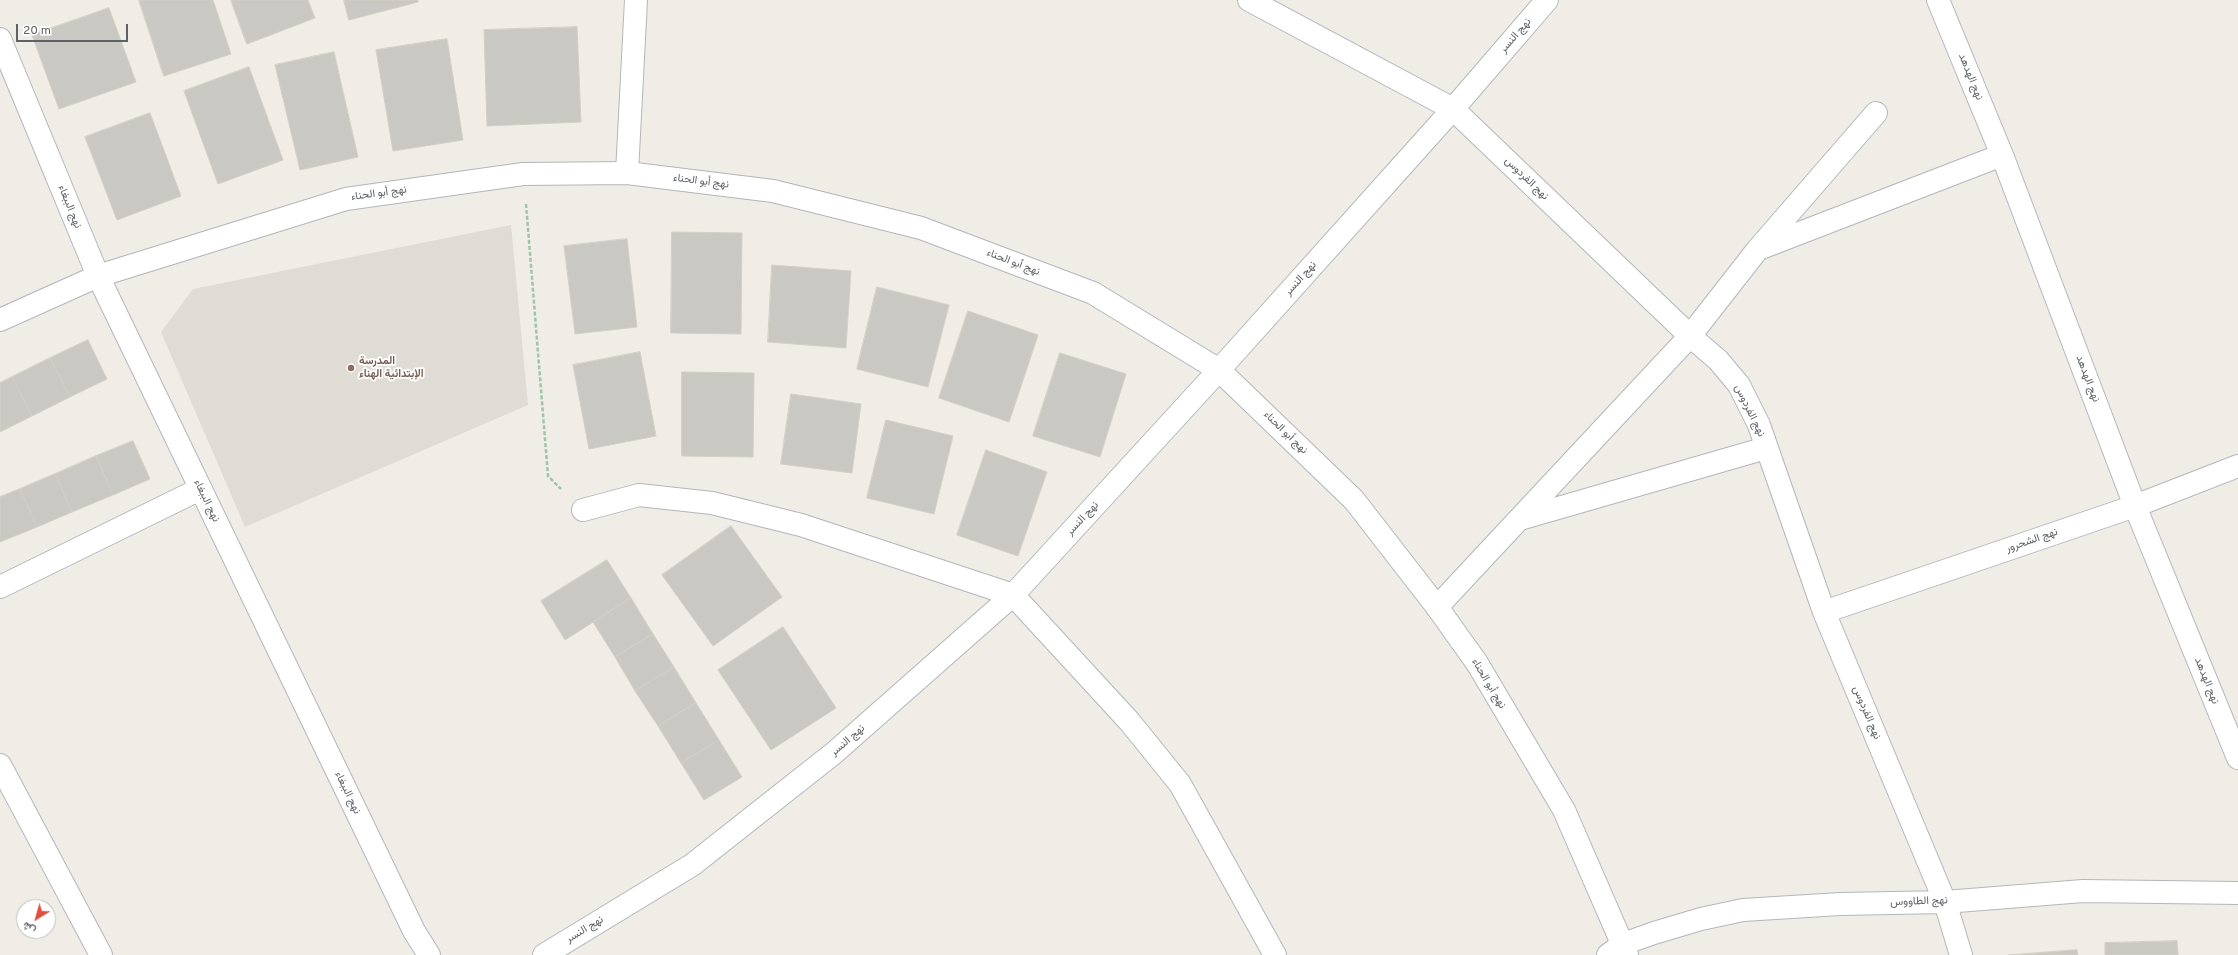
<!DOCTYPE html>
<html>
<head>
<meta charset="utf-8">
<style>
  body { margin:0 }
  #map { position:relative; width:2238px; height:955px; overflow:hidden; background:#efede6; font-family:Overpass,Vazirmatn,sans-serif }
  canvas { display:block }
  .north { position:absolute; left:16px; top:899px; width:40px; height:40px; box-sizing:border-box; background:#fff; border:1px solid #bfc0c1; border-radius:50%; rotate:217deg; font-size:11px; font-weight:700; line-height:16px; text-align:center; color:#5e6165 }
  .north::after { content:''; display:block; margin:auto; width:14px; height:18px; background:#dd4f3e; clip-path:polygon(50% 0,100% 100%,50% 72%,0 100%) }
  .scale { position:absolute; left:16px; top:24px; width:112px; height:18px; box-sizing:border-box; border:2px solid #5e6165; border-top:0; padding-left:5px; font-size:12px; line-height:14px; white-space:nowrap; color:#5e6165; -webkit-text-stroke:3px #fff; paint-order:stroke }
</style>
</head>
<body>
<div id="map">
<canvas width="2238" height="955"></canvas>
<div class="north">ش</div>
<div class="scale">20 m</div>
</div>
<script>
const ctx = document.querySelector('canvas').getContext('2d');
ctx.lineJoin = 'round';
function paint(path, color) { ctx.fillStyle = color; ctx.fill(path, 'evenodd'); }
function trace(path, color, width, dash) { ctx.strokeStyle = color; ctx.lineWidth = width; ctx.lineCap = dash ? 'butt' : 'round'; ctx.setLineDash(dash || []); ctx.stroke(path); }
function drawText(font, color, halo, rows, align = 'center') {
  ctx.font = font + ' Overpass,Vazirmatn,sans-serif'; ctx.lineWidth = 3.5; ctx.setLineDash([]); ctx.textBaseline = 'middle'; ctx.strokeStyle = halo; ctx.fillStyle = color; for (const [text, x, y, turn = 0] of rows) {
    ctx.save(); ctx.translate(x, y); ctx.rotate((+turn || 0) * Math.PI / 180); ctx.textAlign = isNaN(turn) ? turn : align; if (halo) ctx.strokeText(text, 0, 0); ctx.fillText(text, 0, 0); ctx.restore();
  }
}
paint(new Path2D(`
  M 511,225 L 528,405 L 245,527 L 161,332 L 193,289 Z`), '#dedcd4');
const building = new Path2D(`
  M 139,0 L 213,0 L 231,54 L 164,76 Z
  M 231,0 L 308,0 L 315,18 L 247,44 Z
  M 344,0 L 418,0 L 418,2 L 349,20 Z
  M 109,8 L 136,82 L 59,109 L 32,35 Z
  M 577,27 L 581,122 L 487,126 L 484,30 Z
  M 447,39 L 463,140 L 393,151 L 376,50 Z
  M 334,52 L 358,157 L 300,170 L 275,65 Z
  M 249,67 L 283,160 L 218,184 L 184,91 Z
  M 150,113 L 181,196 L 117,220 L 85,137 Z
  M 672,232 L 742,233 L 741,334 L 671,333 Z
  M 627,239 L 637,327 L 575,334 L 564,246 Z
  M 772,265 L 851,271 L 846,348 L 768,342 Z
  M 877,287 L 949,305 L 928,387 L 857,369 Z
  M 968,311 L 1038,335 L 1009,422 L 939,398 Z
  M 88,340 L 107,379 L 70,397 L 50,358 Z
  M 640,352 L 656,436 L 589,449 L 573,365 Z
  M 1060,353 L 1126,374 L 1100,457 L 1033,436 Z
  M 50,358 L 70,397 L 32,416 L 12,377 Z
  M 682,372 L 754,373 L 753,457 L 682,456 Z
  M 12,377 L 32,416 L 0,432 L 0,383 Z
  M 791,394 L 861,404 L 852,473 L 781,464 Z
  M 886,420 L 953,436 L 934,514 L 867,498 Z
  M 133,441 L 150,479 L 113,495 L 96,456 Z
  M 986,450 L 1047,472 L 1018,556 L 957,535 Z
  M 96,456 L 113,495 L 72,512 L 55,474 Z
  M 55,474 L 72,512 L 37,527 L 20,489 Z
  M 20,489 L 37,527 L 0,542 L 0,497 Z
  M 731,526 L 782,597 L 713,646 L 662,575 Z
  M 607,560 L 631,598 L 565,640 L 541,601 Z
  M 631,598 L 653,634 L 615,657 L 593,622 Z
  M 783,627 L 836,708 L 771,750 L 718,670 Z
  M 653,634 L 674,667 L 635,691 L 615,657 Z
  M 674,667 L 696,703 L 658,726 L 635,691 Z
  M 696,703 L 719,740 L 681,763 L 658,726 Z
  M 719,740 L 742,777 L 704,800 L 681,763 Z
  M 2177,941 L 2178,955 L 2105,955 L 2105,943 Z
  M 2077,950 L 2078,955 L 2009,955 Z`);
paint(building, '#cac8c2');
trace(building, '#d3cfc5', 1);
const street = new Path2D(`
  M 1249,0 L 1453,109 L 1690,336 L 1718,360 L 1739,385 L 1759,425 L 1824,612 L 1945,902 L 1961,955
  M 1938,0 L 2002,155 L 2135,506 L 2238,758
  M 0,39 L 98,276 L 414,931 L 429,955
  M 627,173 L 636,0
  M 1761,248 L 2002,155
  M 583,510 L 639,495 L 712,503 L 801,525 L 1013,595 L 1129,721 L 1180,784 L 1275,955
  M 1520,519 L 1766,448
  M 0,587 L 200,489
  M 1437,607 L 1690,336 L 1758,249 L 1876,113
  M 1824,612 L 2135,506 L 2238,466
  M 0,765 L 101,955
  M 544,955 L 692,865 L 834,753 L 1013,595 L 1219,370 L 1453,109 L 1547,0
  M 1608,955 L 1623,944 L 1654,933 L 1701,919 L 1743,910 L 1840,904 L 1945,902 L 2083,891 L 2238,893`);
const secondary = new Path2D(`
  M 0,320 L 98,276 L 346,199 L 523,174 L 627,173 L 773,191 L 921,228 L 1093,293 L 1219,370 L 1354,500 L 1437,607 L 1477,663 L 1564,810 L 1627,955`);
trace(street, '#b3b6ba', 24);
trace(secondary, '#b2b5ba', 24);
trace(new Path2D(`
  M 526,204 L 548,476 L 561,489`), '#9ec5aa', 2.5, [4, 2]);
trace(street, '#fff', 22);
trace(secondary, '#fff', 22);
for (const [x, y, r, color] of [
  [351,368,4,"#8d6e63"]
]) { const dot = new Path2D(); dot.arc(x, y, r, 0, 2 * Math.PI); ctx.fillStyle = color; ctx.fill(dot); trace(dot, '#fff', 1.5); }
drawText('11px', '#5e6165', '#fff', [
  ["نهج النسر",1516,36,-49],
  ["نهج الهدهد",1970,77,68],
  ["نهج الفردوس",1526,179,44],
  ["نهج أبو الحناء",701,182,7],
  ["نهج أبو الحناء",379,194,-8],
  ["نهج الببغاء",69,207,68],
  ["نهج أبو الحناء",1013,263,21],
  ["نهج النسر",1301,279,-48],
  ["نهج الهدهد",2087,379,69],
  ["نهج الفردوس",1749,411,64],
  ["نهج أبو الحناء",1285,433,44],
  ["نهج الببغاء",206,501,64],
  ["نهج النسر",1083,519,-47],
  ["نهج الشحرور",2032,541,-19],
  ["نهج الهدهد",2206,681,68],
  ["نهج أبو الحناء",1488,684,59],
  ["نهج الفردوس",1866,713,67],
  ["نهج النسر",848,741,-41],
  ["نهج الببغاء",347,793,64],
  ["نهج الطاووس",1919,902,-2],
  ["نهج النسر",585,930,-31]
]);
drawText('bold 11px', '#785e54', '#fff', [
  ["المدرسة",359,362],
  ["الإبتدائية الهناء",359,375]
], 'left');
</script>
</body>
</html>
